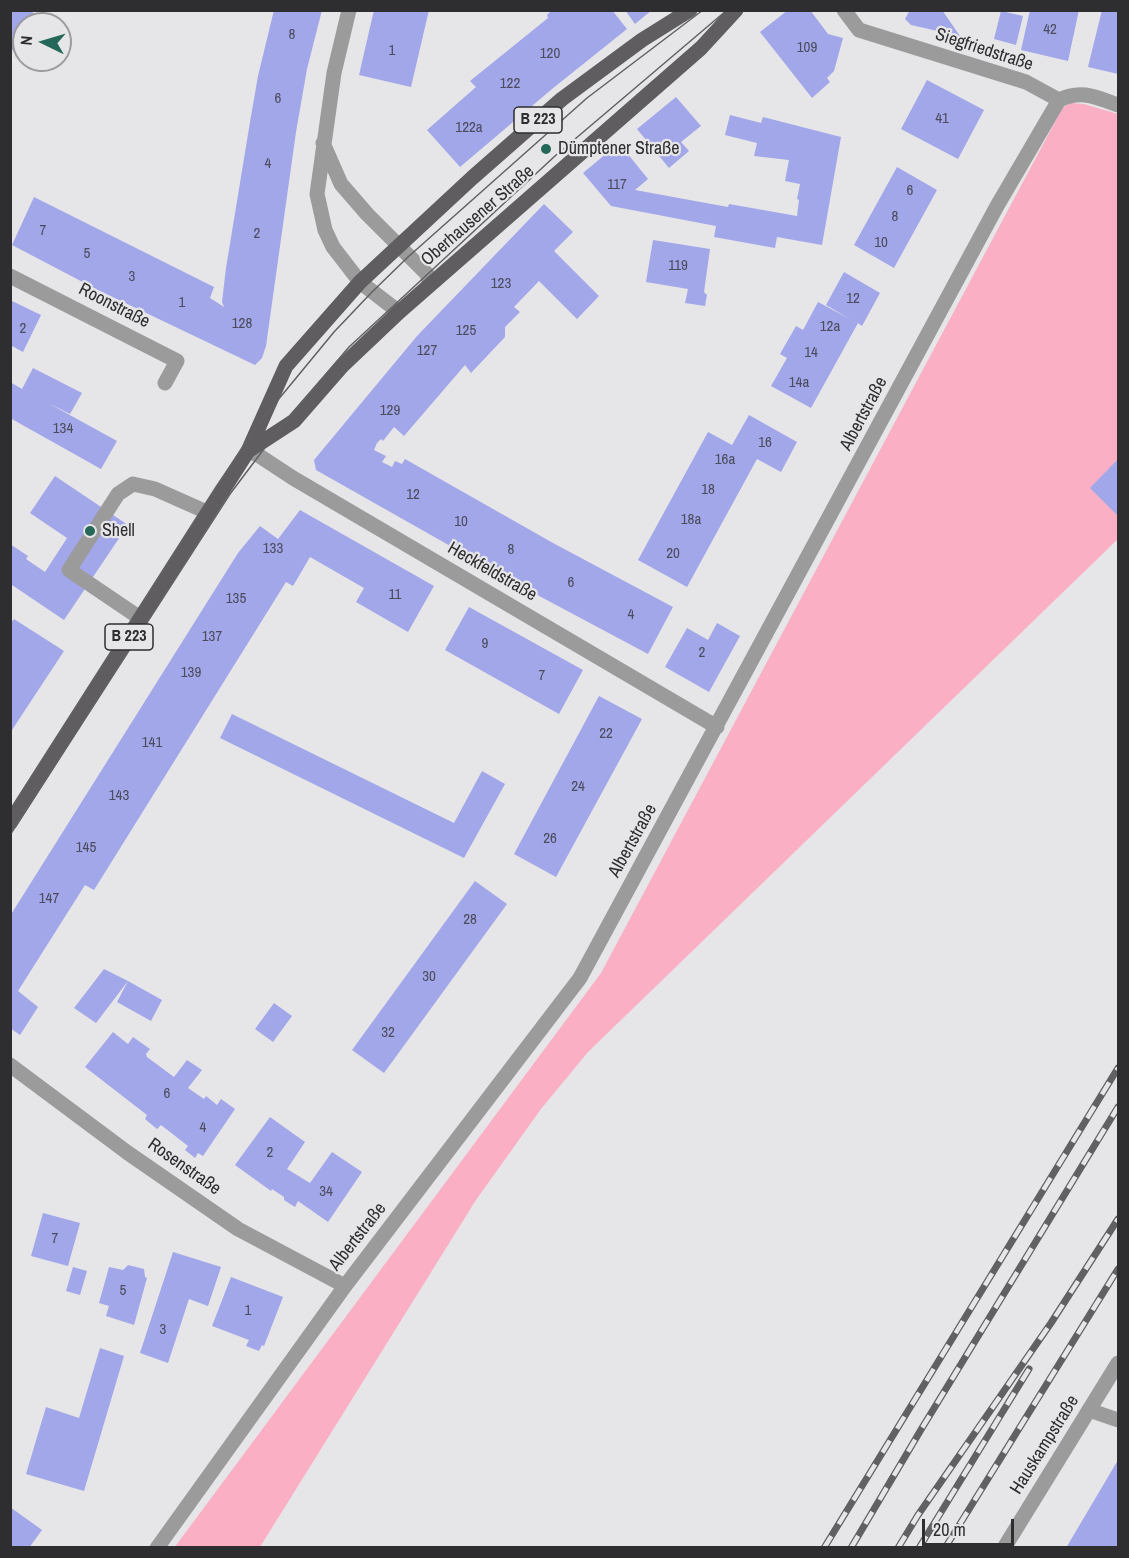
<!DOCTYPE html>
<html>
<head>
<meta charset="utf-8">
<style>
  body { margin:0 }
  #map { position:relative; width:1129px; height:1558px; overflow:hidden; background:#e6e5e8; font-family:"Archivo Narrow",sans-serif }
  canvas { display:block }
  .frame { position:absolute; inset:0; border:12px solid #2e2d2f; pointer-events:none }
  .north { position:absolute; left:12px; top:12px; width:60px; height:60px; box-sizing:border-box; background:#e6e5e8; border:2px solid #9c9b9e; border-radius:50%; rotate:275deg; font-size:16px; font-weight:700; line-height:24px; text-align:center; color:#2e2d2f }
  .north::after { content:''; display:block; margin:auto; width:21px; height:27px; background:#256758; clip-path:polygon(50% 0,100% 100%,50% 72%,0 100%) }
  .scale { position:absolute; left:922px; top:1519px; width:92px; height:27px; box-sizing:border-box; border:3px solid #2e2d2f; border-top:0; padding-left:8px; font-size:18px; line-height:21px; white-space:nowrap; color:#2e2d2f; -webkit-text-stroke:4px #e6e5e8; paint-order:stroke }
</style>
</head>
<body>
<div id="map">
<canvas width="1129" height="1558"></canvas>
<div class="frame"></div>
<div class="north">N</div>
<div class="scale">20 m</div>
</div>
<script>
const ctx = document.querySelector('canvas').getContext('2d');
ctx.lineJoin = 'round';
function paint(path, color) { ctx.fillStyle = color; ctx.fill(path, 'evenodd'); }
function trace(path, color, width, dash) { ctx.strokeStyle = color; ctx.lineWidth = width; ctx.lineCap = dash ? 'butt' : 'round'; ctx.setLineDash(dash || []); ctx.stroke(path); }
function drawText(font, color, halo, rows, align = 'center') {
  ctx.font = font + ' "Archivo Narrow",sans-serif'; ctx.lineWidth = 4.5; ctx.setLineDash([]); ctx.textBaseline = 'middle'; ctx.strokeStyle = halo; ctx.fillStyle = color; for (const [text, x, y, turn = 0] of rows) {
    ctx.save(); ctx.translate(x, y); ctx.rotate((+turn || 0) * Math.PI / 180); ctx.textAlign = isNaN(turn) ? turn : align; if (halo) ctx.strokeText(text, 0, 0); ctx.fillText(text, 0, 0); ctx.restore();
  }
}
paint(new Path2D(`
  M 1071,103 L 1084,104 L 1118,114 L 1118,539 L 588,1052 L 541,1109 L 476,1200 L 260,1547 L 174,1548 L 601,973 L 1063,107 Z`), '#fbafc5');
paint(new Path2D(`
  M 10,10 L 29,10 L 35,14 L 30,24 L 24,24 L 24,36 L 16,52 L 10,49 Z
  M 274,10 L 322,10 L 307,69 L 296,132 L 266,346 L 262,358 L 255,365 L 98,290 L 12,245 L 34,197 L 214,287 L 210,298 L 224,307 L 222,302 L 226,268 L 250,122 L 258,76 Z
  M 374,10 L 429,10 L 411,87 L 359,75 Z
  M 552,10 L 612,10 L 627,29 L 552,89 L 460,167 L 427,130 L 476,87 L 470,81 L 548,18 L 547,15 Z
  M 625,10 L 652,10 L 635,24 Z
  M 788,10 L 810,10 L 828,34 L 843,38 L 834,71 L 827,78 L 830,82 L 812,98 L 760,32 Z
  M 910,10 L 942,10 L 960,36 L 911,25 L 905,19 Z
  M 1030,10 L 1079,10 L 1068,61 L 1021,50 Z
  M 1102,10 L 1118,10 L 1118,74 L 1088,67 Z
  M 1001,11 L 1023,16 L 1016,45 L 994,39 Z
  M 927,80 L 984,110 L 958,159 L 901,129 Z
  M 676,97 L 701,126 L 681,142 L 689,151 L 669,168 L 637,129 Z
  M 730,115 L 761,123 L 763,117 L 841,137 L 822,245 L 777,237 L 775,248 L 714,237 L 716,226 L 611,206 L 583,173 L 619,143 L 648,179 L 635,190 L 728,207 L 729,204 L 797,216 L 799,200 L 797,199 L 800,184 L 785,181 L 789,160 L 754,156 L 757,143 L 725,135 Z
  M 897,167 L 937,190 L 894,268 L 854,245 Z
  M 544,204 L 573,232 L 554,251 L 599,296 L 577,319 L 539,281 L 514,307 L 520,312 L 505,327 L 505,337 L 471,373 L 465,365 L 404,436 L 394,427 L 383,441 L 381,439 L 377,443 L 374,450 L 386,456 L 382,462 L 392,467 L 395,461 L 402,464 L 405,459 L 553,543 L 673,607 L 648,654 L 528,590 L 316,470 L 314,460 L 417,336 Z
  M 653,240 L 710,249 L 704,292 L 707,295 L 705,306 L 685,303 L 688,289 L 646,282 Z
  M 844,272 L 880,293 L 862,326 L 858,323 L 811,408 L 771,386 L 787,358 L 780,354 L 796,326 L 803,330 L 818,302 L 850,319 L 826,305 Z
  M 10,300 L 41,315 L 23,352 L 10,345 Z
  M 33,368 L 82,393 L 70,414 L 48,403 L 117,441 L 101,469 L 10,418 L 10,382 L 22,389 Z
  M 749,415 L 797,442 L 781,472 L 757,459 L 687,587 L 638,560 L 708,432 L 732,445 Z
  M 1118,459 L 1118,516 L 1090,488 Z
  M 55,476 L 128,525 L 64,620 L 12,585 L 10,587 L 10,544 L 28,556 L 26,559 L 45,572 L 67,538 L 30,513 Z
  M 300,510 L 434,586 L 408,632 L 356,602 L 364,588 L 310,557 L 293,586 L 286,582 L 94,890 L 85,885 L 18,991 L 38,1007 L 20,1035 L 10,1028 L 10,916 L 238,553 L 260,526 L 278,539 Z
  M 469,607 L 583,670 L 559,714 L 445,650 Z
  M 14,619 L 64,651 L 10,733 L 10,624 Z
  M 717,623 L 740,636 L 709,692 L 665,667 L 687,628 L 708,640 Z
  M 599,696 L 642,719 L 556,877 L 514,854 Z
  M 232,714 L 454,823 L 482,771 L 505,784 L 464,858 L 220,738 Z
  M 475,881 L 507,904 L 384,1073 L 352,1050 Z
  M 104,969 L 128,981 L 96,1023 L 74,1008 Z
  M 128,981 L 162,1000 L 151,1021 L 117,1002 Z
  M 274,1003 L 292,1016 L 273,1042 L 255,1029 Z
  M 113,1032 L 128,1044 L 133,1037 L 150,1049 L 146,1054 L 147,1057 L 174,1077 L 187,1060 L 202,1070 L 188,1088 L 204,1099 L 206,1096 L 217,1105 L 221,1099 L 235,1109 L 203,1156 L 198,1153 L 195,1158 L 185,1150 L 188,1146 L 161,1125 L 157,1129 L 145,1119 L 147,1115 L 85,1067 Z
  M 270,1117 L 305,1142 L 287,1169 L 310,1183 L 332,1152 L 362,1172 L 328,1222 L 298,1201 L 295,1207 L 284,1200 L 284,1197 L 272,1189 L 271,1191 L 235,1165 Z
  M 43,1213 L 80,1223 L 68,1266 L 31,1256 Z
  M 173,1252 L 221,1267 L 208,1306 L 189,1299 L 168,1363 L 140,1353 Z
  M 128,1265 L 144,1269 L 145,1277 L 147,1278 L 134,1325 L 106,1316 L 109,1306 L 99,1303 L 109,1267 L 123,1270 Z
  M 73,1267 L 87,1271 L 80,1295 L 66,1291 Z
  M 231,1277 L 283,1297 L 264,1346 L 262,1345 L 259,1351 L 246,1346 L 249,1340 L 212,1326 Z
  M 100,1348 L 124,1356 L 84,1491 L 26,1474 L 46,1407 L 79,1418 Z
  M 1118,1460 L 1118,1548 L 1066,1548 Z
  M 10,1507 L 42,1530 L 29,1548 L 10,1548 Z`), '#a2a7e9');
trace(new Path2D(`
  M 140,618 L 69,570 L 118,494 L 133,484 L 155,489 L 209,513`), '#9c9b9c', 15);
trace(new Path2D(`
  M 844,10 L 859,30 L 1026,82 L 1059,100
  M 1059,100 C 1081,89 1096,97 1118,105
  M 10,276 L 177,361 L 165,383
  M 248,451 L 258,455 L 293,478 L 717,727
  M 10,1065 L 128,1153 L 238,1229 L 345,1286
  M 1089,1410 L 1118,1420
  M 157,1548 L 345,1286 L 580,978 L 997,206 L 1059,100`), '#9c9b9c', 15);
trace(new Path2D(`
  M 349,10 L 334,73 L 317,194 L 325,230 L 333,247 L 360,282 L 399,312
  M 323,143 L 341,184 L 367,214 L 427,274 L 430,284
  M 1004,1548 L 1118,1363`), '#9c9b9c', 15);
trace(new Path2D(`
  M 248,451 L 294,421 L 342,366 L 399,312 L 701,48 L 736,10
  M 10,823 L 248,451 L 286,366 L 360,282 L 472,178 L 562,99 L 642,40 L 690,10`), '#5f5d5f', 15);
trace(new Path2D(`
  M 10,810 L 216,487 L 259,423 L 334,332 L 372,292 L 408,257 L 587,98 L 703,10
  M 10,835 L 230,494 L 276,433 L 349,347 L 555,156 L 727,10`), '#616062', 1.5);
const rail = new Path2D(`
  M 824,1548 L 1118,1068
  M 851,1548 L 922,1428 L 1118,1107
  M 898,1548 L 918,1515 L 1051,1323 L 1118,1219
  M 919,1548 L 1029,1369
  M 945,1548 L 1118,1269`);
trace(rail, '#616062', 7);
trace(rail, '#e6e5e8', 4.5, [14]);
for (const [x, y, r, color] of [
  [546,149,6,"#256758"],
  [90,531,6,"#256758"]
]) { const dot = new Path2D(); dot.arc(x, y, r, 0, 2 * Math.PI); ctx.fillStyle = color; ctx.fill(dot); trace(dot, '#e6e5e8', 2); }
drawText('15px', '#4b4c5e', null, [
  ["42",1050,30],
  ["8",292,35],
  ["109",807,48],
  ["1",392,51],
  ["120",550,54],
  ["122",510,84],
  ["6",278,99],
  ["41",942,119],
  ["122a",469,128],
  ["4",268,164],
  ["117",617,185],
  ["6",910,191],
  ["8",895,217],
  ["7",43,231],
  ["2",257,234],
  ["10",881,243],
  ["5",87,254],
  ["119",678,266],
  ["3",132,277],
  ["123",501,284],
  ["12",853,299],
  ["1",182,303],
  ["128",242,324],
  ["12a",830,327],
  ["2",23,329],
  ["125",466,331],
  ["127",427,351],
  ["14",811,353],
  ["14a",799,383],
  ["129",390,411],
  ["134",63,429],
  ["16",765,443],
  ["16a",725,460],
  ["18",708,490],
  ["12",413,495],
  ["18a",691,520],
  ["10",461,522],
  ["133",273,549],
  ["8",511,550],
  ["20",673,554],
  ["6",571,583],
  ["11",395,595],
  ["135",236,599],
  ["4",631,615],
  ["137",212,637],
  ["9",485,644],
  ["2",702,653],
  ["139",191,673],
  ["7",542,676],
  ["22",606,734],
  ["141",152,743],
  ["24",578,787],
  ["143",119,796],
  ["26",550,839],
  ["145",86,848],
  ["147",49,899],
  ["28",470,920],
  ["30",429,977],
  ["32",388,1033],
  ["6",167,1094],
  ["4",203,1128],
  ["2",270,1153],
  ["34",326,1192],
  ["7",55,1239],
  ["5",123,1291],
  ["1",248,1311],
  ["3",163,1330]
]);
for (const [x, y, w] of [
  [538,120,48],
  [129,637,48]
]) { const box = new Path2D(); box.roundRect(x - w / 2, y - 13, w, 26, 4.5); ctx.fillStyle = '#e6e5e8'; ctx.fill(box); trace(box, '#2e2d2f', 1.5); }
drawText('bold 16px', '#2e2d2f', null, [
  ["B 223",538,120],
  ["B 223",129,637]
]);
drawText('18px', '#2e2d2f', '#e6e5e8', [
  ["Siegfriedstraße",984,50,18],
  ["Oberhausener Straße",478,216,-41],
  ["Roonstraße",114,306,27],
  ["Albertstraße",864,414,-62],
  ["Heckfeldstraße",492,572,30],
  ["Albertstraße",633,841,-61],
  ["Rosenstraße",184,1167,35],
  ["Albertstraße",358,1237,-52],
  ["Hauskampstraße",1045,1445,-58]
]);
drawText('18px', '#2e2d2f', '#e6e5e8', [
  ["Dümptener Straße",558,149],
  ["Shell",102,531]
], 'left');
</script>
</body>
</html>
